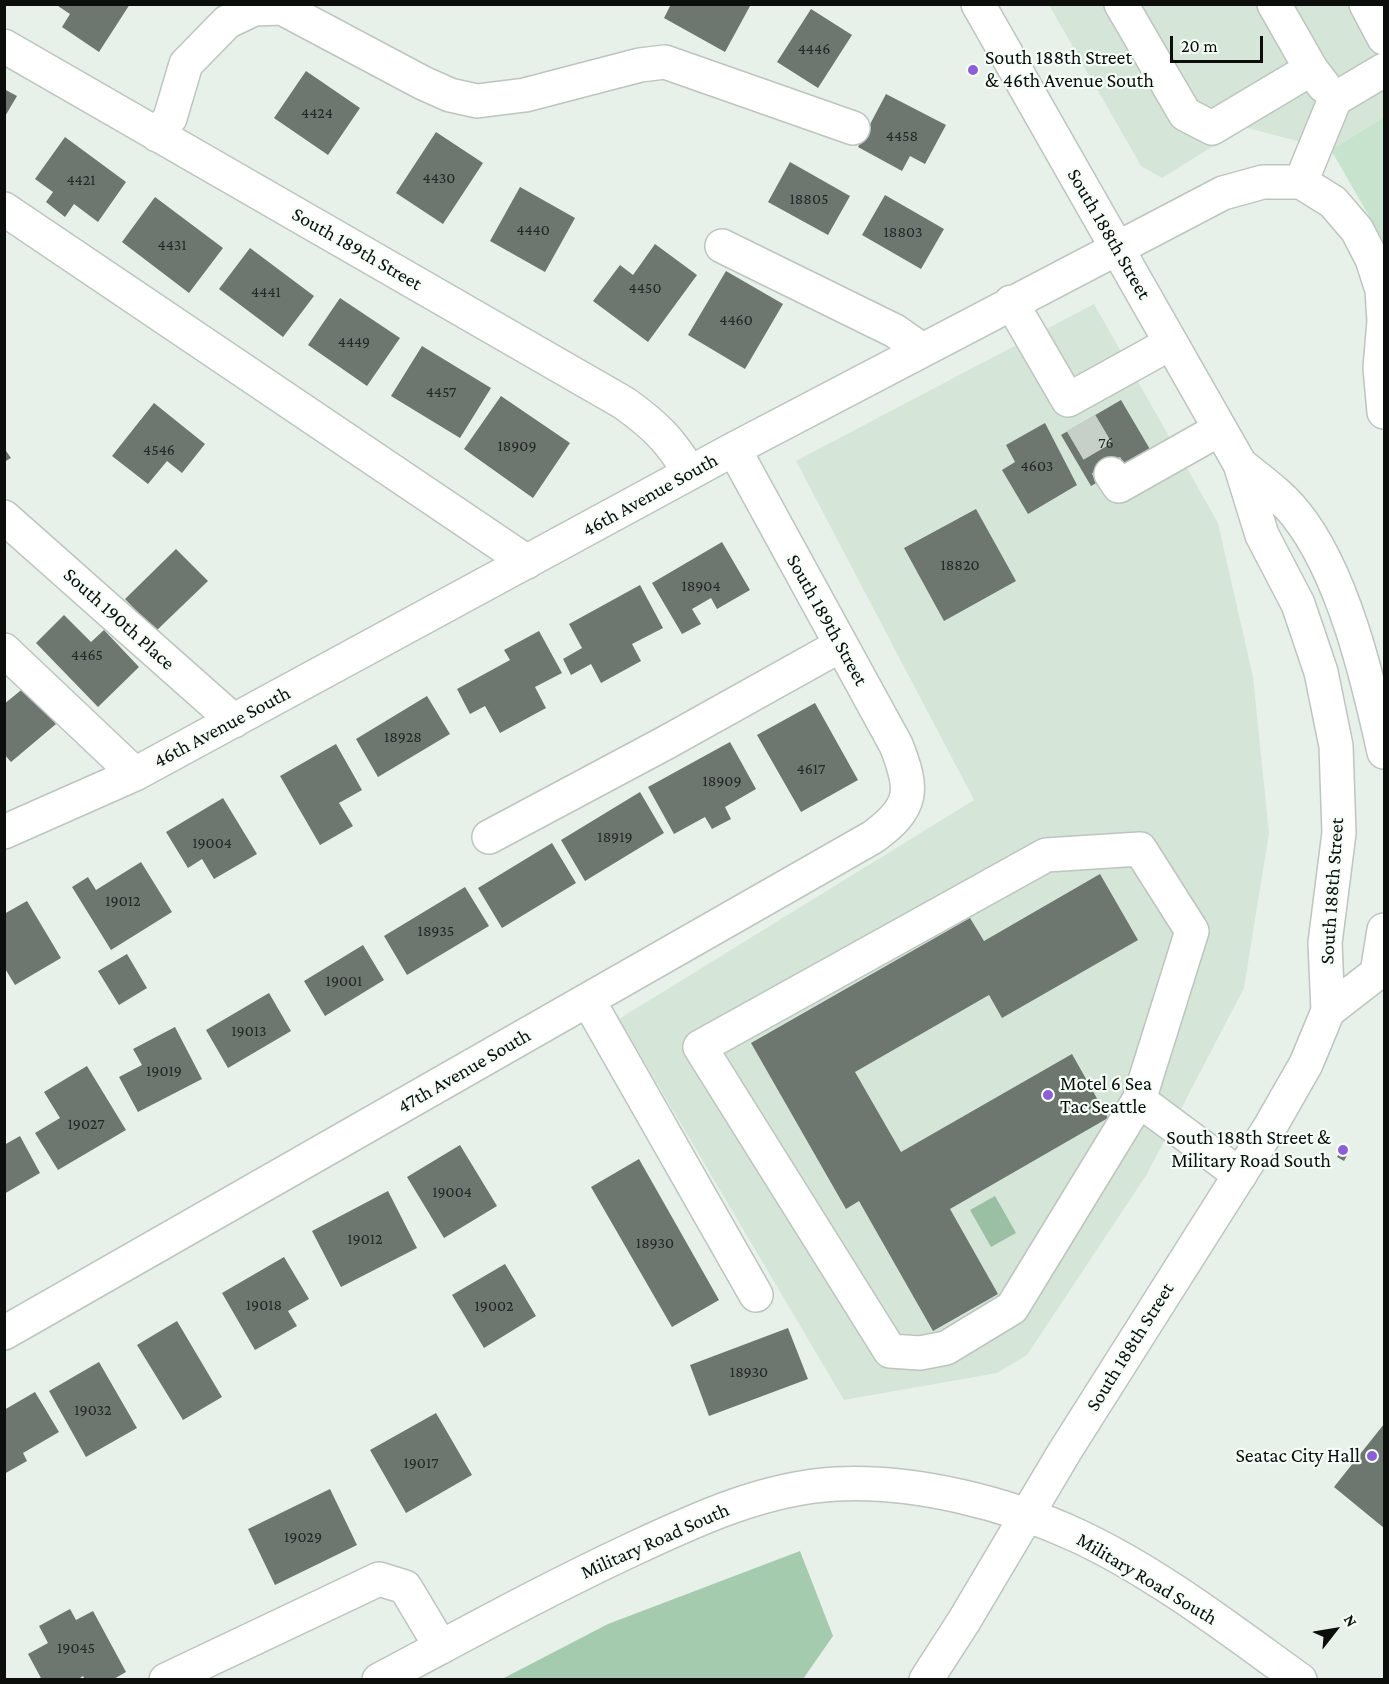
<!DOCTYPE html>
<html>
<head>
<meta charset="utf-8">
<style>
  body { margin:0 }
  #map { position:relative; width:1389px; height:1684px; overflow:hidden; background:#e7f1e9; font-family:"Crimson Pro",serif }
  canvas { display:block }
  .frame { position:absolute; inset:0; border:6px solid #0b0e0b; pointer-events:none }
  .north { position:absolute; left:1305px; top:1600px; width:60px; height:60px; -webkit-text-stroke:4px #f5fff7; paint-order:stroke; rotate:59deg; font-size:16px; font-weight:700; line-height:24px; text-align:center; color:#0b0e0b }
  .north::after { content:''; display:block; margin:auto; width:21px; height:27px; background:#0b0e0b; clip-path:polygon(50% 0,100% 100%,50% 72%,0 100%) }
  .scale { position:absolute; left:1170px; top:36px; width:93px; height:27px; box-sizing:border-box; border:3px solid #0b0e0b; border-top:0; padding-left:8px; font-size:18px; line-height:21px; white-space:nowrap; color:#0b0e0b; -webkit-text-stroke:4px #f5fff7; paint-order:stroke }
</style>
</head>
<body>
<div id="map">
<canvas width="1389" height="1684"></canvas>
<div class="frame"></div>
<div class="north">N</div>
<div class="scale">20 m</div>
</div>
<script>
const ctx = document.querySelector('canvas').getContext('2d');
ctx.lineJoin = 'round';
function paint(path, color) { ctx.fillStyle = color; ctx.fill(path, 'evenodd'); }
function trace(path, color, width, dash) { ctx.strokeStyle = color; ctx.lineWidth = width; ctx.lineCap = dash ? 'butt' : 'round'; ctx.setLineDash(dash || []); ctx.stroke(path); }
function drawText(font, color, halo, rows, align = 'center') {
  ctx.font = font + ' "Crimson Pro",serif'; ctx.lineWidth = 4.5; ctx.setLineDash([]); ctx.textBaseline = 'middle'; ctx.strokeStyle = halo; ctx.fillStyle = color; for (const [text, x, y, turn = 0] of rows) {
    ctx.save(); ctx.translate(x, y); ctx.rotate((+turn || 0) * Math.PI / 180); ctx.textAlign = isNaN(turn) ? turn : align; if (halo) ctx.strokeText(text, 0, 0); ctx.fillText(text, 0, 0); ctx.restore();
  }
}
paint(new Path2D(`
  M 1049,5 L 1384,5 L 1384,117 L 1331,150 L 1244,127 L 1162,178 L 1141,166 Z
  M 1094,304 L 1218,523 L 1253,677 L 1269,833 L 1244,988 L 1147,1174 L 1027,1355 L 997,1373 L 844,1400 L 619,1019 L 974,800 L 796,461 Z`), '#d5e5d8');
paint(new Path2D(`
  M 1384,117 L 1384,242 L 1331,150 Z`), '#c7e3cd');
paint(new Path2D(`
  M 800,1551 L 833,1636 L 803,1679 L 502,1679 L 608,1624 Z`), '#a5cbae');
paint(new Path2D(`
  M 995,1196 L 1016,1233 L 991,1247 L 970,1210 Z`), '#9abfa3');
paint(new Path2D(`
  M 55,4 L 130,4 L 99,52 L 62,27 L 70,14 Z
  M 671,4 L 747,4 L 750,6 L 725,52 L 664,18 Z
  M 811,9 L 852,35 L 818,88 L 777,62 Z
  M 306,71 L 360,108 L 328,155 L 274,118 Z
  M 4,89 L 17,96 L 4,118 Z
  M 886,94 L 946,125 L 925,164 L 910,156 L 902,171 L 858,147 Z
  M 436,132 L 483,163 L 443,224 L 396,193 Z
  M 65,137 L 126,182 L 98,222 L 74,204 L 65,217 L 46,202 L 53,192 L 35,179 Z
  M 790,162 L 850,196 L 828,235 L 768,202 Z
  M 520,187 L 575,218 L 545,272 L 490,241 Z
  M 885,195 L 944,229 L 921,269 L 862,235 Z
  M 155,197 L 223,248 L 189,293 L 122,242 Z
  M 655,244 L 697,275 L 648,342 L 593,301 L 620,265 L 633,275 Z
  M 250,248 L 314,296 L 283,337 L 219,289 Z
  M 726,271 L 783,304 L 745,369 L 688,335 Z
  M 340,298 L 400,338 L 367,386 L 308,345 Z
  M 422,346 L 491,388 L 460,438 L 391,396 Z
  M 501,396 L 570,443 L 533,498 L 464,449 Z
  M 1121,400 L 1151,451 L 1091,486 L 1061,435 Z
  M 154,403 L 205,444 L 182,473 L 167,461 L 148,484 L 112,456 Z
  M 1045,423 L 1077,485 L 1028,514 L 1002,470 L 1015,462 L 1006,445 Z
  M 4,448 L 11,458 L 4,462 Z
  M 976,509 L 1016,581 L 944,621 L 904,548 Z
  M 722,542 L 750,590 L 717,609 L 711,598 L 692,609 L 701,624 L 682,634 L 652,583 Z
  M 176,549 L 208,581 L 156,631 L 125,599 Z
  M 640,585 L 663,628 L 632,644 L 641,661 L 601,683 L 591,664 L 571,675 L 563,659 L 582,648 L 569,624 Z
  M 64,615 L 91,642 L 104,630 L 139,667 L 98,707 L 36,643 Z
  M 539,631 L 562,673 L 535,687 L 546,708 L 500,733 L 485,706 L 470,714 L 457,689 L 510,660 L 504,650 Z
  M 25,687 L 56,724 L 11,762 L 4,754 L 4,704 Z
  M 427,696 L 450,734 L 378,777 L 356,739 Z
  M 815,703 L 858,780 L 801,812 L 757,735 Z
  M 730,742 L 756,789 L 725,807 L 731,819 L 712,829 L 705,817 L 674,834 L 648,787 Z
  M 336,744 L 362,790 L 339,803 L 353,826 L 320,845 L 280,776 Z
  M 640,792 L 664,833 L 585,881 L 561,840 Z
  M 223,798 L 257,854 L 214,879 L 202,859 L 188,868 L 166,832 Z
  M 552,843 L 576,883 L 502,928 L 478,888 Z
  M 141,862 L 172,912 L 111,950 L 72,887 L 88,877 L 96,890 Z
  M 1100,874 L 1138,940 L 1002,1018 L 989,995 L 855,1072 L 901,1152 L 1072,1054 L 1108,1118 L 950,1209 L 998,1294 L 933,1331 L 859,1201 L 846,1209 L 751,1043 L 970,918 L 984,941 Z
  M 465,887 L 489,926 L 407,975 L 384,936 Z
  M 27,901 L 61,958 L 15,985 L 4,967 L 4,914 Z
  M 363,945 L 384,980 L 325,1016 L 304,981 Z
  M 127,954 L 147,988 L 119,1005 L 98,971 Z
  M 269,993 L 291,1031 L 228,1068 L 206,1030 Z
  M 175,1027 L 202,1079 L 138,1112 L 119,1077 L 142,1065 L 133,1049 Z
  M 87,1066 L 126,1130 L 58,1170 L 35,1133 L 60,1118 L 44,1092 Z
  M 20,1136 L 40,1173 L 4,1194 L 4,1145 Z
  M 460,1145 L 497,1206 L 444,1238 L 407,1177 Z
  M 1343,1146 L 1350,1150 L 1344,1161 L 1337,1157 Z
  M 639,1159 L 719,1300 L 672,1327 L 591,1187 Z
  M 388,1191 L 417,1248 L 341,1287 L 312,1231 Z
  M 284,1257 L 309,1299 L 288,1311 L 297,1326 L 255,1350 L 222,1293 Z
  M 505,1264 L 536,1316 L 484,1348 L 452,1295 Z
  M 177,1321 L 222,1397 L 183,1420 L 137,1345 Z
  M 788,1328 L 808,1379 L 709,1416 L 690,1365 Z
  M 99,1362 L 137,1428 L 86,1457 L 49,1391 Z
  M 35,1392 L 59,1432 L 23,1453 L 27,1461 L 4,1474 L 4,1410 Z
  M 436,1413 L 472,1475 L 406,1513 L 370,1450 Z
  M 1384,1424 L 1384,1528 L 1334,1487 Z
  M 330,1489 L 357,1545 L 275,1585 L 248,1529 Z
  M 70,1609 L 76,1620 L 93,1611 L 126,1672 L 112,1680 L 85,1680 L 83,1676 L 77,1680 L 42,1680 L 28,1654 L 48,1643 L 39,1626 Z`), '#6d766f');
trace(new Path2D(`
  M 1081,423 L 1111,474`), '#c6cfc8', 33, [33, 16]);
const minor = new Path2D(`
  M 1121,4 L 1185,114 L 1212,128 L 1311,69
  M 1274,4 L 1311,69 L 1324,86
  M 1366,4 L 1384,38
  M 4,46 L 624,403 C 656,426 670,440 690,473
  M 157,135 L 170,118 L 186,64 L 227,22 L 254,9 L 282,8 L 423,83 L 450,95 L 477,101 L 525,95 L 640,65 L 665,62 L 853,128
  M 1301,182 L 1333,202 L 1357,230 L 1372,259 L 1382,290 L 1384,321 L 1380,368 L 1384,412
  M 1301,182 L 1335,99 L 1384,70
  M 4,209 L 527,562
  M 722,246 L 895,331 L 922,350
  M 1011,302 L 1068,400 L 1171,343
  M 1111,474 L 1119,486 L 1220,429
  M 4,517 L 234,721
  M 4,650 L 135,774
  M 4,832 L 135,774 L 734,449 L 1223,193 L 1263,182 L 1301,182
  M 489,837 L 667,742 L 841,645
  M 588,1000 L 756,1295
  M 1139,1100 L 1012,1308 L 946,1348 L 920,1353 L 890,1351 L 700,1047 L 1046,855 L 1140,849 L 1192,931 L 1139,1100 L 1240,1175
  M 4,1333 L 873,837 C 914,807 914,790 896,745 L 734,449
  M 166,1680 L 379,1579 L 405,1587 L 441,1647`);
const major = new Path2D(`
  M 1240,464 C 1258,479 1280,494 1295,513 C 1343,572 1368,679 1384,752
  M 1328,1011 L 1377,973 L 1384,930
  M 379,1680 C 464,1635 547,1589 633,1549 C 697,1519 764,1488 836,1484 C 914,1480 1007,1503 1078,1536 C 1157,1573 1229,1629 1300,1680
  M 926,1680 L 964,1621 L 1065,1451 L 1270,1127 L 1306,1064 L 1328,1011 L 1325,943 L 1339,833 L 1336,746 L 1321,672 L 1298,604 L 1262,535 L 1240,464 L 978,4`);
trace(minor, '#bcc5be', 36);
trace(major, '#bcc5be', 36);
trace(minor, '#fff', 33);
trace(major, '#fff', 33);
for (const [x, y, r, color] of [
  [973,70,6,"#8c5fd9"],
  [1048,1095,6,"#8c5fd9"],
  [1343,1150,6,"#8c5fd9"],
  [1372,1456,6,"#8c5fd9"]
]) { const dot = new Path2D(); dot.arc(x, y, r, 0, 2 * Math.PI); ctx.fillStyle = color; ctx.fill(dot); trace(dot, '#f5fff7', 2); }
drawText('16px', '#242824', null, [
  ["4446",814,49],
  ["4424",317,113],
  ["4458",902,136],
  ["4430",439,178],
  ["4421",81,180],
  ["18805",809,199],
  ["4440",533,230],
  ["18803",903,232],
  ["4431",172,245],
  ["4450",645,288],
  ["4441",266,292],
  ["4460",736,320],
  ["4449",354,342],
  ["4457",441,392],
  ["76",1106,443],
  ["18909",517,446],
  ["4546",159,450],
  ["4603",1037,466],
  ["18820",960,565],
  ["18904",701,586],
  ["4465",87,655],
  ["18928",403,737],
  ["4617",811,769],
  ["18909",722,781],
  ["18919",615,837],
  ["19004",212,843],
  ["19012",123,901],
  ["18935",436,931],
  ["19001",344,981],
  ["19013",249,1031],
  ["19019",164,1071],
  ["19027",86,1124],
  ["19004",452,1192],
  ["19012",365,1239],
  ["18930",655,1243],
  ["19018",264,1305],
  ["19002",494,1306],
  ["18930",749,1372],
  ["19032",93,1410],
  ["19017",421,1463],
  ["19029",303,1537],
  ["19045",76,1648]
]);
drawText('20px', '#0b0e0b', '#f5fff7', [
  ["South 188th Street",985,58],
  ["& 46th Avenue South",985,81],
  ["Motel 6 Sea",1060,1084],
  ["Tac Seattle",1060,1107],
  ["South 188th Street &",1331,1138,"right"],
  ["Military Road South",1331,1161,"right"],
  ["Seatac City Hall",1360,1456,"right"]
], 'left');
drawText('20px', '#0b0e0b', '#f5fff7', [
  ["South 188th Street",1109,234,60],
  ["South 189th Street",357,249,30],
  ["46th Avenue South",650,495,-29],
  ["South 190th Place",119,619,42],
  ["South 189th Street",827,620,61],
  ["46th Avenue South",222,727,-28],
  ["South 188th Street",1332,891,-86],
  ["47th Avenue South",464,1071,-30],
  ["South 188th Street",1130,1347,-58],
  ["Military Road South",655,1541,-24],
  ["Military Road South",1147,1579,31]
]);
</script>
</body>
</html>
